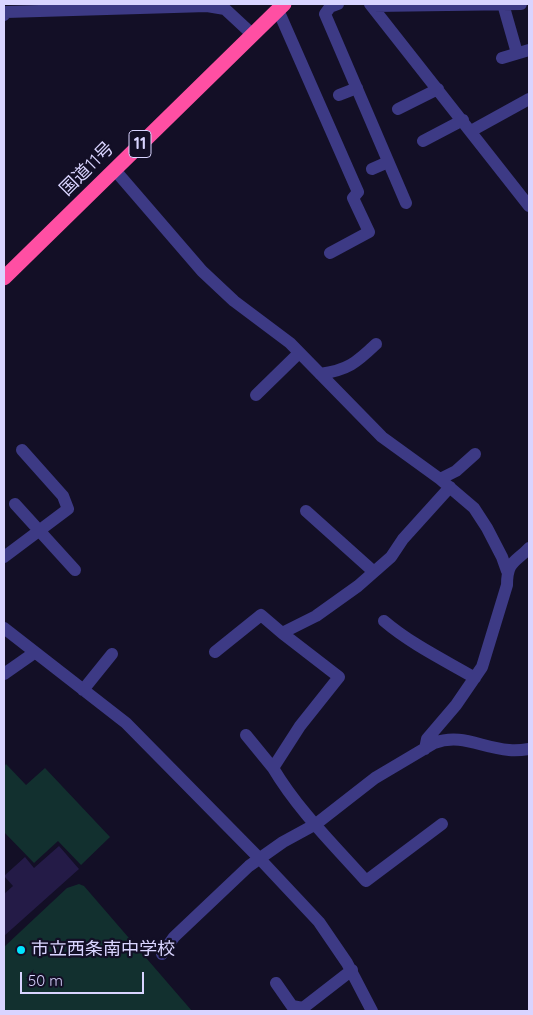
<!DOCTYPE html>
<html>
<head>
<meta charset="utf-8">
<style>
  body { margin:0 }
  #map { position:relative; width:533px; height:1015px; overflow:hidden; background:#130f26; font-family:Quicksand,sans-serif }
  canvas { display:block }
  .frame { position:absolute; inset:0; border:5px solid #d9d4ff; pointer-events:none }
  .scale { position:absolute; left:20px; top:972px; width:124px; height:22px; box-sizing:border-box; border:2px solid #d9d4ff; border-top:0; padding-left:6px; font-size:15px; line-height:18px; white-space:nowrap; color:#d9d4ff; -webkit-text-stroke:4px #130f26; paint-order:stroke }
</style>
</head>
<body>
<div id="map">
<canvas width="533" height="1015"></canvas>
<div class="frame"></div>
<div class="scale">50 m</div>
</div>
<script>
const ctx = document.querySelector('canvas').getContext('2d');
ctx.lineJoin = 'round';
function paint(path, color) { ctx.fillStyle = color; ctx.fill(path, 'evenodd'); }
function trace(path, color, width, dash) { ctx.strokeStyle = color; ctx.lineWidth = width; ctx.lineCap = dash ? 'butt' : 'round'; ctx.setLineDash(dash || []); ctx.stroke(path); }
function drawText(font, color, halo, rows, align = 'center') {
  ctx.font = font + ' Quicksand,"Noto Sans JP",sans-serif'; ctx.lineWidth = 4.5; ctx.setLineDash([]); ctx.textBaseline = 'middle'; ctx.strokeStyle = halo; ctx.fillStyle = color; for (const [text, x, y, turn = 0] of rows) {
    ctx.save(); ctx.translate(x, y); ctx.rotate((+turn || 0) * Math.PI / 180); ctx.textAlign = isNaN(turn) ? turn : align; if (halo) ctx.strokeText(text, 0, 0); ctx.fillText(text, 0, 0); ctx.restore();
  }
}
paint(new Path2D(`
  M 6,764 L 26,785 L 45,768 L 110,837 L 81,865 L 58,841 L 34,863 L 4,832 L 4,767 Z
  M 79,884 L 84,886 L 192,1011 L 4,1011 L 4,947 L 67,888 Z`), '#12302f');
paint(new Path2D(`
  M 59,846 L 79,869 L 4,936 L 4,894 L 13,886 L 4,876 L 25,857 L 34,868 Z`), '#241b47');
trace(new Path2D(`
  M 338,4 L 330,7 L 325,14 L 406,203
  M 370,4 L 529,206
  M 503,4 L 517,53
  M 373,6 L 521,4
  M 278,10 L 358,192 L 353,198 L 369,232 L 330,253
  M 4,15 L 6,12 L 207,6 L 225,9 L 253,35
  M 502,58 L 529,50
  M 339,95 L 357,88
  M 398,109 L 438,89
  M 471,131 L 529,99
  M 423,141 L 463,120
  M 114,169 L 202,271 L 234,301 L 290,343 L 382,437 L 440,479 L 474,508 L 487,528 L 502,557 L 507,571
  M 372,169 L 388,162
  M 320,374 C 348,370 356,363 376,344
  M 256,395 L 299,353
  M 440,479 L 456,471 L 475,454
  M 15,504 L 75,570
  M 306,511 L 374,572
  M 4,557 L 68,509 L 63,496 L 22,450
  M 384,621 C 411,644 444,660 475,678
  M 4,628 L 126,723 L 259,858 L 319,922 L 347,963 L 372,1011
  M 282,633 L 339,677 L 300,726 L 273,768 C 298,810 333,844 366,881 L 442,824
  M 215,652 L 261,615 L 282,633 L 316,616 L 358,586 L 391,557 L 403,539 L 450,487
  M 4,674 L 34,653
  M 83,690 L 112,654
  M 246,735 L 273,768
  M 425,749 L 427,739 L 456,705 L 482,667 L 507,585 C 507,561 515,563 529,548
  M 162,954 L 174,937 L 249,866 L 283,842 L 316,824 L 375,778 L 434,743 C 462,733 481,748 509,750 C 516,751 523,750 529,749
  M 276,983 L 292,1006 L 303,1008 L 352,970`), '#3d3a85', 12);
trace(new Path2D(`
  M 4,278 L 284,4`), '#ff4fa3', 15);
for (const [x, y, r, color] of [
  [21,950,5,"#00e5ff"]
]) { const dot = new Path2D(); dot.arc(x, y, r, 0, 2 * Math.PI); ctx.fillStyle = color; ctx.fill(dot); trace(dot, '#130f26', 2); }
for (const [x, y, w] of [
  [140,144,22]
]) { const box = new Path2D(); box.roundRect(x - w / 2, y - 13.5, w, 27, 4); ctx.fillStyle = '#130f26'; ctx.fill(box); trace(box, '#d9d4ff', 1); }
drawText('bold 16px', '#d9d4ff', null, [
  ["11",140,144]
]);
drawText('18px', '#d9d4ff', '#130f26', [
  ["国道11号",87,169,-45]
]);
drawText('18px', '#d9d4ff', '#130f26', [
  ["市立西条南中学校",31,950]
], 'left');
</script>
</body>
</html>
